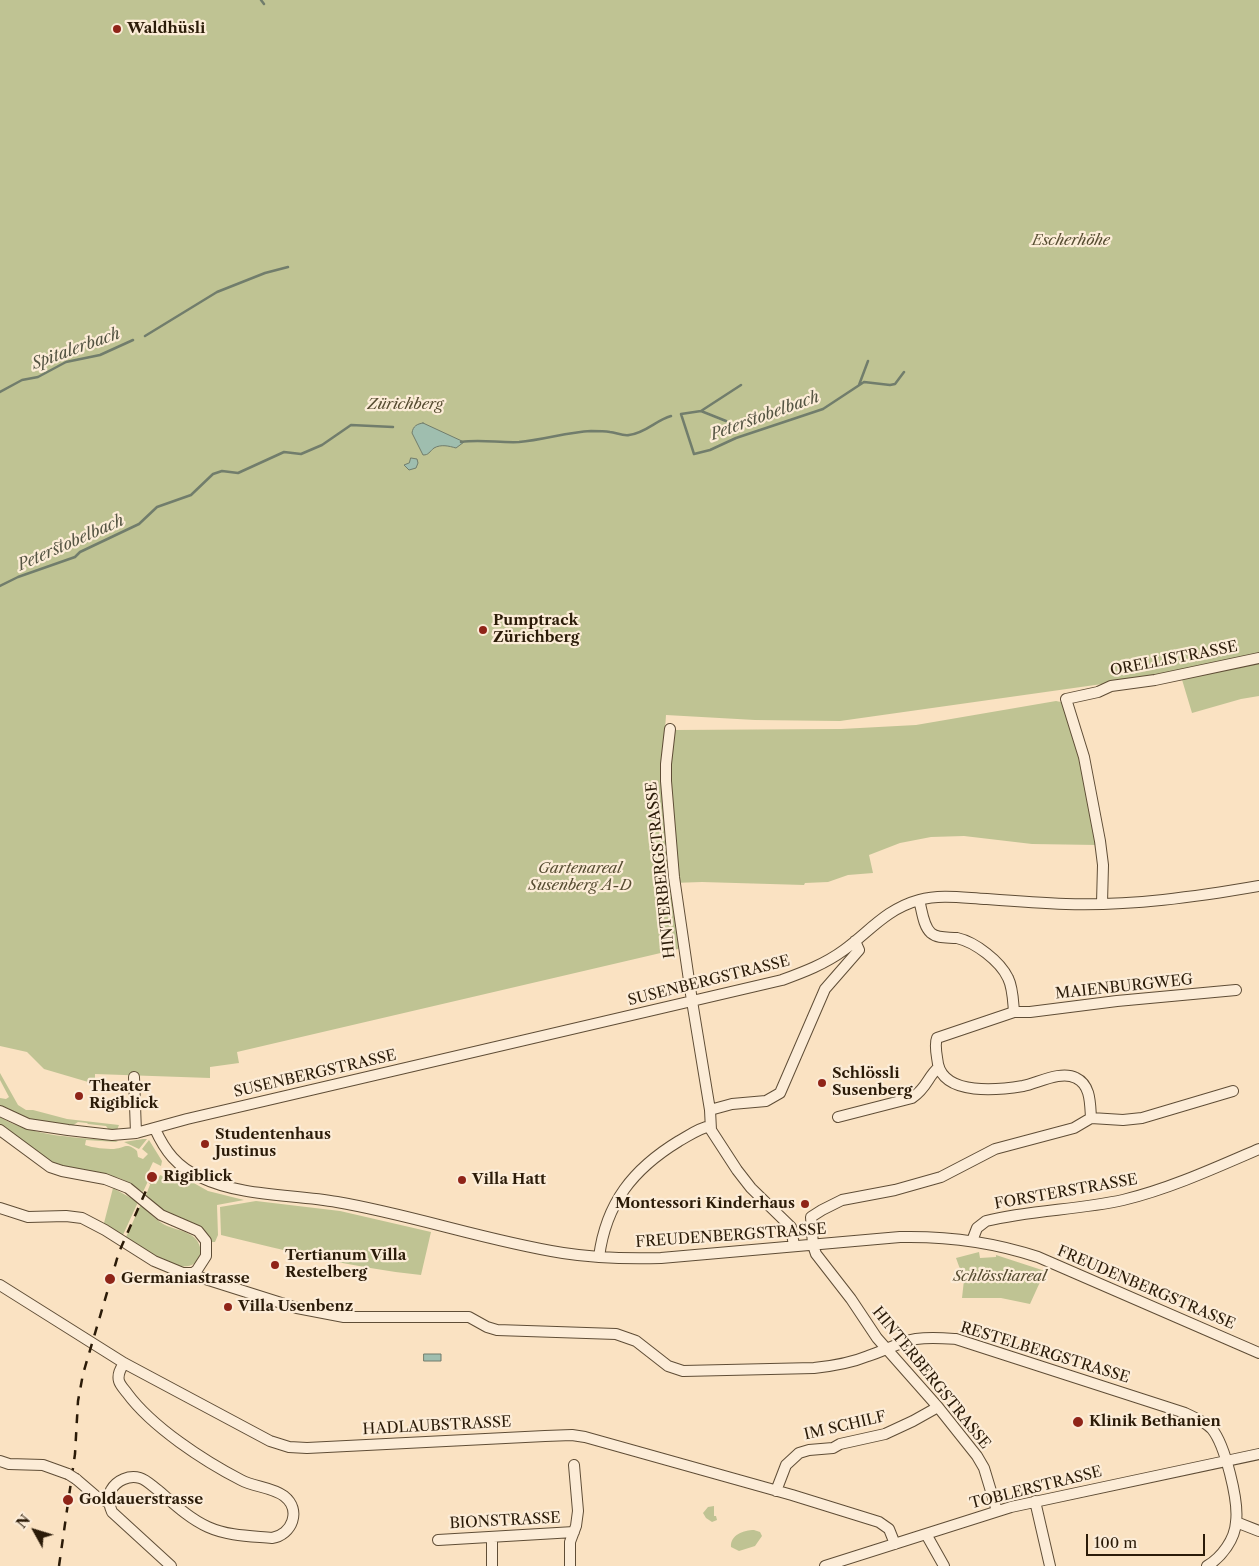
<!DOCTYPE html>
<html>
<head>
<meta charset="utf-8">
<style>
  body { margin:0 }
  #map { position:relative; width:1259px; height:1566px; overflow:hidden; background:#fae2c2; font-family:"Libre Caslon Text",serif }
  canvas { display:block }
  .north { position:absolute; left:10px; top:1506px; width:50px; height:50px; -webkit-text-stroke:4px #fcecd7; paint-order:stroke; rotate:309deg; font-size:14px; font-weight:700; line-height:20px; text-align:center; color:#2b1b08 }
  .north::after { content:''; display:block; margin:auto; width:18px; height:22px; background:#2b1b08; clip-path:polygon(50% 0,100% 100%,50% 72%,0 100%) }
  .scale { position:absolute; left:1086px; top:1534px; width:119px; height:22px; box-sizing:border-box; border:2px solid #2b1b08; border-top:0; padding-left:6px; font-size:15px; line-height:18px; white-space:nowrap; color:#2b1b08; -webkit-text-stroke:4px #fcecd7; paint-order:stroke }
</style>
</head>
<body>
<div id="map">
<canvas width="1259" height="1566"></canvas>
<div class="north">N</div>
<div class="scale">100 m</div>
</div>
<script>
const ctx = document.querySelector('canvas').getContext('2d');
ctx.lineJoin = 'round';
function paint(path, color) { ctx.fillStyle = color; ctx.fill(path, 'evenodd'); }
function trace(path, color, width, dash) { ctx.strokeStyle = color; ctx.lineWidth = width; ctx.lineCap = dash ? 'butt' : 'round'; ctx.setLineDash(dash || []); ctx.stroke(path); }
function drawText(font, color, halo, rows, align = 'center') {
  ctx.font = font + ' "Libre Caslon Text",serif'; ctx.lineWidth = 4.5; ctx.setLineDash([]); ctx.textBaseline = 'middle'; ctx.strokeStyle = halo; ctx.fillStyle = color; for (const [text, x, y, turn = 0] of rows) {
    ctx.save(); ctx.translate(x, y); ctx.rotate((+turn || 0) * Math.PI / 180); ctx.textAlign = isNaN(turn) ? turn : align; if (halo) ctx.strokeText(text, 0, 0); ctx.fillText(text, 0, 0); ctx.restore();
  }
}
paint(new Path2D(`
  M 0,0 L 1259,0 L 1259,696 L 1241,699 L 1192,713 L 1180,673 L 840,721 L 755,720 L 666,715 L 663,760 L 674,730 L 841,729 L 916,725 L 1056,701 L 1061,702 L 1065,707 L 1079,743 L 1098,845 L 1032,844 L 964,836 L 931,837 L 900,843 L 869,855 L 873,873 L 848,875 L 828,882 L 805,883 L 804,885 L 702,882 L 672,883 L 682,948 L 237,1052 L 239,1063 L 210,1067 L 210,1078 L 95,1074 L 95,1084 L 44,1069 L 27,1052 L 0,1046 Z
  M 0,1073 L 18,1105 L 26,1110 L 33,1110 L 67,1119 L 119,1125 L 117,1130 L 109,1130 L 106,1126 L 88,1124 L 87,1123 L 78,1122 L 72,1126 L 28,1120 L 0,1106 L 0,1098 L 6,1099 L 9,1097 L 0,1080 Z
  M 0,1117 C 35,1138 78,1137 118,1141 L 116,1142 L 86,1140 L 85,1145 C 93,1148 106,1149 114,1149 C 126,1148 126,1142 137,1151 L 138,1157 L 143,1159 L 148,1154 L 142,1149 L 149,1140 L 162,1161 L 161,1166 L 153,1162 L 146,1177 L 149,1179 L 143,1192 L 128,1182 L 119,1178 L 59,1166 L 45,1159 L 0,1125 Z
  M 147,1139 L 139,1149 L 124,1142 L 143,1139 Z
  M 160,1175 L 171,1180 L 172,1177 L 177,1179 L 183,1177 L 208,1191 L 244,1200 L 217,1205 L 218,1235 L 215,1242 L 211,1242 C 202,1220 181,1222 163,1211 C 157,1206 151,1200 146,1195 L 151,1182 L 156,1184 Z
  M 113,1188 L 138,1202 L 123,1235 L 104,1223 Z
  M 256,1201 L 340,1211 L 431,1232 L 421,1275 C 353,1268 287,1251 221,1235 L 220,1207 Z
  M 141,1204 C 148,1212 156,1220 165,1225 C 180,1232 198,1231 201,1251 C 193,1288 143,1249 126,1237 Z
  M 979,1252 L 980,1258 L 996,1257 L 996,1255 L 1045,1271 L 1030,1304 L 1001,1298 L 962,1298 L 964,1280 L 956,1258 Z
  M 714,1506 L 714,1516 L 716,1516 L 717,1520 L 712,1522 L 706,1518 L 703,1513 L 708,1507 Z
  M 754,1530 L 760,1532 L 762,1536 L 755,1546 L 739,1551 L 731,1547 C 730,1535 744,1530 754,1530 Z`), '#bfc393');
const water = new Path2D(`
  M 423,423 L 464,442 L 456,448 C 449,446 441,444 434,448 C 429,452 429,455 423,455 L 412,433 C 413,426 417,424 423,423 Z
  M 411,458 L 417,459 L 418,463 L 416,468 L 409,470 L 404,465 L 409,463 Z
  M 424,1354 L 441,1354 L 441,1361 L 424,1361 Z`);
paint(water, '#9fbeaf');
trace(water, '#717d6c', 1);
trace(new Path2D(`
  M 261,0 L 264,4
  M 145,336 L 217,292 L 265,273 L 288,267
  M 859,385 L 868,361
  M 0,392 L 22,380 L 38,377 L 66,362 L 100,355 L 133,340
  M 701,411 L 741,385
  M 726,421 L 701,411 L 681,414 L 694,454 L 710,450 L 736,438 L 823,409 L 864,382 L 890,385 L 895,384 L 904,372
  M 461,442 C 480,439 500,443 519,442 C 544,440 567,432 591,431 C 597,431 604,431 610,432 C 617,433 623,436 629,435 C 646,433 656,420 671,416
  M 0,586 L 18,577 L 75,557 L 80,552 L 139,524 L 157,507 L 191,495 L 213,474 L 222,471 L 238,473 L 284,452 L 301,454 L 322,445 L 351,425 L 393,427`), '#717d6c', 2.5);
const minor = new Path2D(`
  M 670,729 L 666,764 L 666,781 L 674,877 L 692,1001 L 710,1110 L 711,1130 L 737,1170 L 751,1188 L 791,1227 L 794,1246
  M 919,900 C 922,910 923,926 931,933 C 938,939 948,937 957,938 C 975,942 1000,961 1008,978 C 1013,988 1013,1001 1014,1012
  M 1102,903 L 1103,865 L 1100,841 L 1084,757 L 1066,699 L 1098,692 L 1111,686 L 1155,680 L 1259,658
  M 134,1077 L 136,1133
  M 710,1110 L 732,1104 L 766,1101 L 780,1093 L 825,989 L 859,950 L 855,941
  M 0,1111 L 28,1124 L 68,1130 L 112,1135 L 136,1133 L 187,1119 L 782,980 C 804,972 825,964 844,950 C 869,932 886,909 919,900 C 941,894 964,898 987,899 C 1013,901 1040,903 1066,904 C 1131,906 1196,897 1259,886
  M 838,1117 L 912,1098 C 928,1087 927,1077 939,1067
  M 1091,1118 C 1090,1104 1091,1085 1076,1078 C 1061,1070 1038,1083 1023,1086 C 999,1090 945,1096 938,1064 C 937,1056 934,1045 937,1038 L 1014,1012 L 1030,1012 L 1117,1001 L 1236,990
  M 155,1129 C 165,1151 177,1167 200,1177 C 242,1197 292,1194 337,1202 C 413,1215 487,1241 563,1253 C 595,1258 628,1259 661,1258 L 900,1237 C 947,1236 993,1242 1038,1257 L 1259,1353
  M 0,1130 L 50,1167 L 62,1171 L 105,1179 L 128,1188 L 161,1215 L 198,1231 L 206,1241 L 206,1256 L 197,1270 L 193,1273 L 183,1273 L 154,1261 L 105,1230 L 82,1218 L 66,1216 L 28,1217 L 0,1208
  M 972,1241 L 977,1228 L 986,1221 C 1031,1210 1078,1210 1123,1200 C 1169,1189 1215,1168 1259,1149
  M 599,1257 C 606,1203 633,1169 679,1141 C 688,1136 699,1128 710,1126
  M 193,1273 L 199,1277 L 297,1308 L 344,1317 L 469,1317 L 487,1327 L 497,1330 L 616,1334 L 636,1341 L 668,1366 L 683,1371 L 814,1368 C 833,1366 851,1363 868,1356 C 884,1351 899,1342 916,1339 C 930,1337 942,1338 956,1339 L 1185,1413 C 1195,1418 1204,1421 1212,1429 C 1225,1445 1239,1501 1236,1522 C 1235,1539 1222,1557 1207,1566
  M 0,1285 L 124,1363 L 270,1441 L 289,1447 L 307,1448 L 545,1436 L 572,1435 L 585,1437 L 792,1495 L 879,1522 L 889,1529 L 895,1544
  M 124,1363 C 121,1368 117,1374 119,1381 C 120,1385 124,1389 127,1393 C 152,1427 204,1461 241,1480 C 254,1487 272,1487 284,1496 C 302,1510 292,1535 272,1538 C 250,1536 228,1536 208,1527 C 190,1519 174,1504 159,1491 C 153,1487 147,1480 140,1478 C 129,1475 117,1480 111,1490 C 107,1498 109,1505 112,1512 L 171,1566
  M 0,1461 L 9,1464 L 43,1465 L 68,1474
  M 76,1479 L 97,1497 L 109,1503
  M 776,1491 L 786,1465 L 799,1453 L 809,1450 L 833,1448 L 840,1444 L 885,1434 L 913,1421 L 938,1407
  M 1035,1501 L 1050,1566
  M 997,1511 L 984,1468 L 977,1456 L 938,1407 L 877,1338 L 851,1299 L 816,1254 L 813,1245 L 811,1217 L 822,1210 L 842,1200 L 895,1190 L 941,1177 L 995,1149 L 1074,1128 L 1091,1118 L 1123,1120 L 1142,1118 L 1233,1091
  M 1236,1522 L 1259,1531
  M 926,1534 L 944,1566
  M 438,1540 L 574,1532
  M 492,1566 L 492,1537
  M 570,1566 L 570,1542 L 576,1526 L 578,1511 L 574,1465
  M 825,1566 L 1011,1507 L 1259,1454`);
trace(minor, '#5f4d36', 12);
trace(minor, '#fcecd7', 10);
trace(new Path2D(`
  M 59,1566 L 75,1454 L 78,1401 L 83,1374 L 119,1252 L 152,1177`), '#2b1b08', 2.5, [9, 9]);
const minorBridge = new Path2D(`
  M 68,1474 L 76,1479`);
trace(minorBridge, '#5f4d36', 12, []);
trace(minorBridge, '#fcecd7', 10);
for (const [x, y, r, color] of [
  [117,29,5,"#8f2418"],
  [483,630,5,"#8f2418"],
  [822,1083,5,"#8f2418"],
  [79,1096,5,"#8f2418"],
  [205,1144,5,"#8f2418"],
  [152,1177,6,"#8f2418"],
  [462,1180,5,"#8f2418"],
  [805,1204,5,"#8f2418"],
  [275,1265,5,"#8f2418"],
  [110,1279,6,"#8f2418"],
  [228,1307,5,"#8f2418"],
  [1078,1422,6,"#8f2418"],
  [68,1500,6,"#8f2418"]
]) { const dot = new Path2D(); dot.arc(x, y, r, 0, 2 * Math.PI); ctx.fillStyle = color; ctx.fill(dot); trace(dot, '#fcecd7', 2); }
drawText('bold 15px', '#2b1b08', '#fcecd7', [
  ["Waldhüsli",127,29],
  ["Pumptrack",493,621],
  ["Zürichberg",493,638],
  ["Schlössli",832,1074],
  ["Susenberg",832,1091],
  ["Theater",89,1087],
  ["Rigiblick",89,1104],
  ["Studentenhaus",215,1135],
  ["Justinus",215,1152],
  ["Rigiblick",163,1177],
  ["Villa Hatt",472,1180],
  ["Montessori Kinderhaus",795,1204,"right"],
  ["Tertianum Villa",285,1256],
  ["Restelberg",285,1273],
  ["Germaniastrasse",121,1279],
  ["Villa Usenbenz",238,1307],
  ["Klinik Bethanien",1089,1422],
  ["Goldauerstrasse",79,1500]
], 'left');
drawText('italic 15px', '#574d32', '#fcecd7', [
  ["Escherhöhe",1071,241],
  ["Zürichberg",405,405],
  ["Gartenareal",580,869],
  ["Susenberg A-D",580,886],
  ["Schlössliareal",1000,1277]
]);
drawText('15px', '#2b1b08', '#fcecd7', [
  ["ORELLISTRASSE",1174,659,-11],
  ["HINTERBERGSTRASSE",661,870,-96],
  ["SUSENBERGSTRASSE",709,981,-14],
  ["MAIENBURGWEG",1124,987,-6],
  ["SUSENBERGSTRASSE",315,1074,-13],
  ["FORSTERSTRASSE",1066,1192,-10],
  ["FREUDENBERGSTRASSE",731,1236,-4],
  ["FREUDENBERGSTRASSE",1146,1288,23],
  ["RESTELBERGSTRASSE",1045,1353,17],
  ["HINTERBERGSTRASSE",931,1378,51],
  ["HADLAUBSTRASSE",437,1426,-3],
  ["IM SCHILF",845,1426,-13],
  ["TOBLERSTRASSE",1036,1488,-14],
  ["BIONSTRASSE",505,1521,-3]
]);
drawText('italic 16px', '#545442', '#fcecd7', [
  ["Spitalerbach",76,349,-20],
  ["Peterstobelbach",765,416,-20],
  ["Peterstobelbach",71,543,-24]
]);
</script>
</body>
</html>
